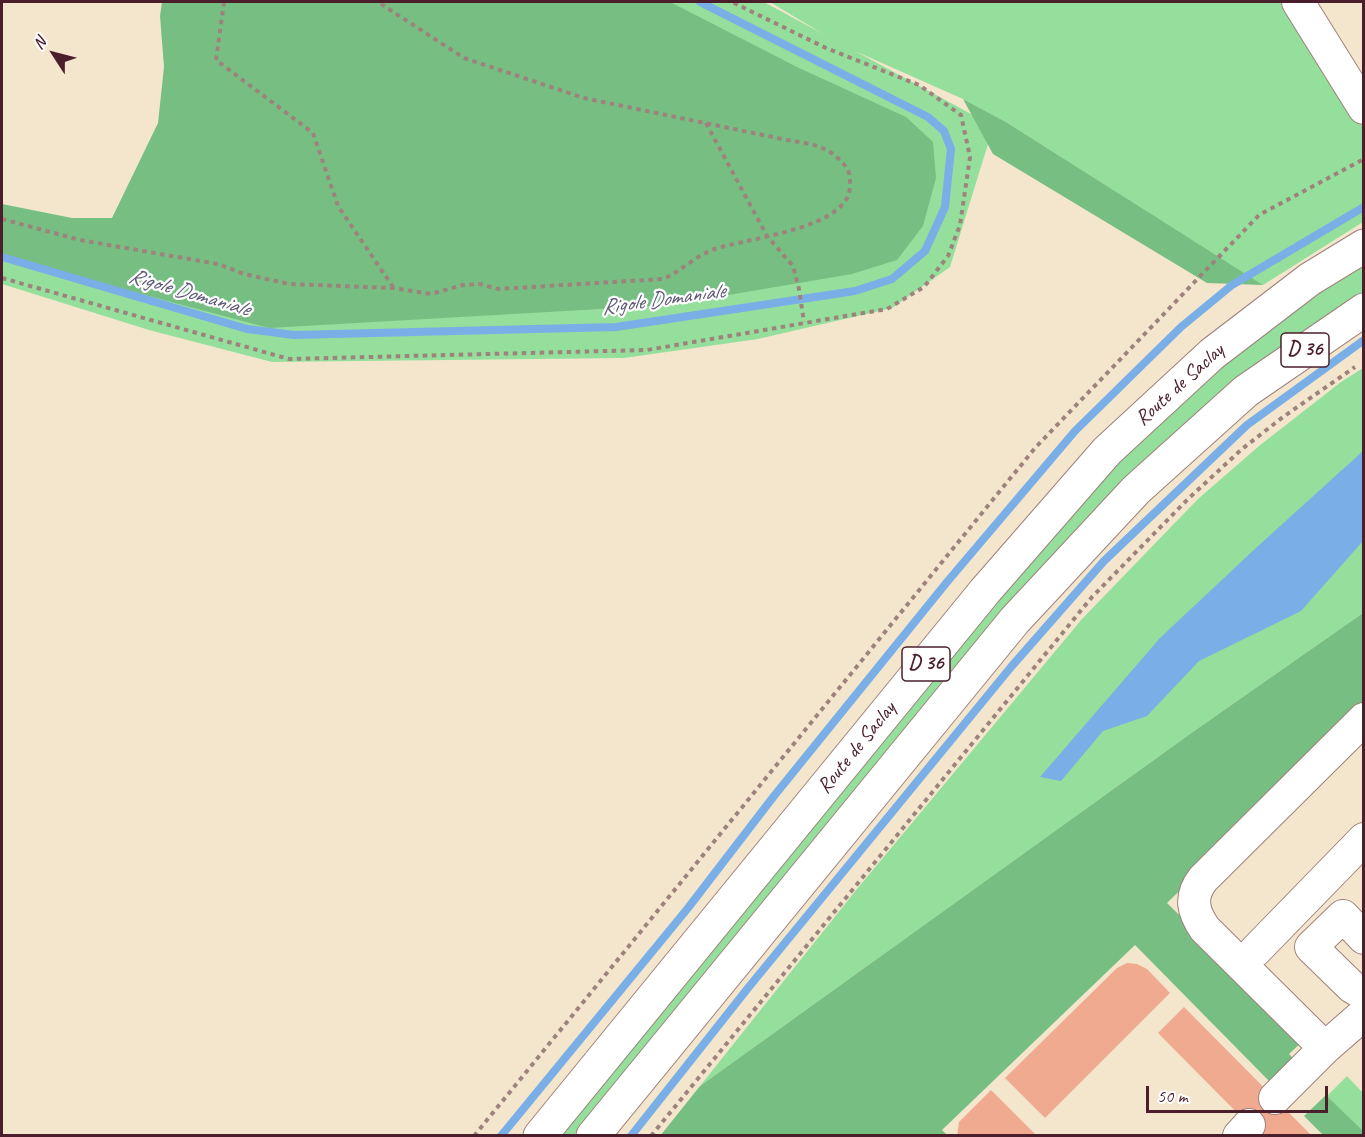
<!DOCTYPE html>
<html>
<head>
<meta charset="utf-8">
<style>
  body { margin:0 }
  #map { position:relative; width:1365px; height:1137px; overflow:hidden; background:#f3e6cd; font-family:Caveat,sans-serif }
  canvas { display:block }
  .frame { position:absolute; inset:0; border:3px solid #4a1f2b; pointer-events:none }
  .north { position:absolute; left:24px; top:24px; width:60px; height:60px; -webkit-text-stroke:4px #fff; paint-order:stroke; rotate:306deg; font-size:16px; font-weight:700; line-height:24px; text-align:center; color:#4a1f2b }
  .north::after { content:''; display:block; margin:auto; width:21px; height:27px; background:#4a1f2b; clip-path:polygon(50% 0,100% 100%,50% 72%,0 100%) }
  .scale { position:absolute; left:1146px; top:1086px; width:182px; height:27px; box-sizing:border-box; border:3px solid #4a1f2b; border-top:0; padding-left:8px; font-size:18px; line-height:21px; white-space:nowrap; color:#4a1f2b; -webkit-text-stroke:4px #fff; paint-order:stroke }
</style>
</head>
<body>
<div id="map">
<canvas width="1365" height="1137"></canvas>
<div class="frame"></div>
<div class="north">N</div>
<div class="scale">50 m</div>
</div>
<script>
const ctx = document.querySelector('canvas').getContext('2d');
ctx.lineJoin = 'round';
function paint(path, color) { ctx.fillStyle = color; ctx.fill(path, 'evenodd'); }
function trace(path, color, width, dash) { ctx.strokeStyle = color; ctx.lineWidth = width; ctx.lineCap = dash ? 'butt' : 'round'; ctx.setLineDash(dash || []); ctx.stroke(path); }
function drawText(font, color, halo, rows, align = 'center') {
  ctx.font = font + ' Caveat,sans-serif'; ctx.lineWidth = 4.5; ctx.setLineDash([]); ctx.textBaseline = 'middle'; ctx.strokeStyle = halo; ctx.fillStyle = color; for (const [text, x, y, turn = 0] of rows) {
    ctx.save(); ctx.translate(x, y); ctx.rotate((+turn || 0) * Math.PI / 180); ctx.textAlign = isNaN(turn) ? turn : align; if (halo) ctx.strokeText(text, 0, 0); ctx.fillText(text, 0, 0); ctx.restore();
  }
}
paint(new Path2D(`
  M 638,2 L 764,2 L 823,34 L 770,2 L 1287,2 L 1363,128 L 1363,222 L 1263,285 L 1221,259 L 988,144 L 950,267 L 892,308 L 758,339 L 624,358 L 272,362 L 149,330 L 2,284 L 2,224 L 274,306 ZM 855,51 L 963,99 L 1006,122 L 1124,197 Z
  M 1363,259 L 1363,293 L 1287,344 L 626,1071 L 574,1135 L 558,1136 L 1080,497 L 1196,380 Z
  M 1363,368 L 1363,613 L 1197,729 L 700,1086 L 857,889 L 1082,619 L 1198,499 L 1259,446 L 1341,382 Z
  M 1347,1076 L 1363,1093 L 1363,1132 L 1327,1096 Z`), '#94df9b');
paint(new Path2D(`
  M 162,2 L 670,2 L 799,68 L 906,117 L 933,142 L 936,178 L 923,226 L 897,260 L 852,274 L 670,305 L 269,328 L 2,257 L 2,204 L 72,218 L 112,218 L 158,123 L 164,67 L 160,16 Z
  M 963,99 L 1006,122 L 1263,285 L 1207,283 L 993,154 Z
  M 1363,613 L 1363,711 L 1167,903 L 1305,1039 L 1289,1054 L 1295,1060 L 1270,1082 L 1135,945 L 942,1130 L 947,1135 L 660,1136 L 700,1086 L 1197,729 Z
  M 1326,1095 L 1363,1131 L 1363,1135 L 1323,1135 L 1304,1116 Z`), '#77be83');
paint(new Path2D(`
  M 1363,451 L 1363,541 L 1301,611 L 1199,661 L 1147,716 L 1103,731 L 1061,781 L 1040,777 L 1160,638 L 1257,547 Z`), '#7aaee7');
trace(new Path2D(`
  M 2,257 L 247,329 L 294,335 L 616,327 L 855,291 L 892,279 L 925,251 L 945,207 L 951,149 L 944,131 L 928,117 L 700,2
  M 501,1136 L 688,908 L 774,796 L 947,582 L 1075,431 L 1181,327 L 1232,285 L 1364,207
  M 631,1136 L 748,988 L 1011,667 L 1104,561 L 1247,425 L 1364,340`), '#7aaee7', 8);
paint(new Path2D(`
  M 1127,963 L 1137,964 L 1147,969 L 1170,993 L 1045,1118 L 1005,1078 L 1117,968 Z
  M 1184,1007 L 1312,1136 L 1260,1136 L 1158,1033 Z
  M 991,1090 L 1037,1136 L 957,1136 L 959,1122 Z`), '#efaa90');
const minor = new Path2D(`
  M 1298,2 L 1364,108
  M 1364,938 L 1343,916 L 1311,947 L 1352,987 L 1364,994
  M 1255,951 L 1364,839
  M 1325,1048 L 1205,929 C 1193,912 1189,897 1203,879 L 1364,719
  M 1275,1098 L 1325,1048 L 1364,1014
  M 1239,1136 L 1249,1125`);
const major = new Path2D(`
  M 540,1136 L 985,591 L 1107,451 L 1212,354 L 1310,279 L 1364,246
  M 593,1136 L 1015,620 L 1136,490 L 1246,391 L 1364,310`);
trace(minor, '#9e827c', 34);
trace(major, '#9e827c', 35);
trace(new Path2D(`
  M 224,2 L 216,60 L 313,133 L 338,206 L 393,287
  M 706,123 L 767,236 L 793,266 L 799,289 L 804,322
  M 2,219 L 80,240 L 218,264 L 244,274 L 289,284 L 393,288 L 431,294 L 463,285 L 480,284 L 498,289 L 663,279 C 682,271 696,255 715,249 C 746,238 850,229 850,186 C 850,180 850,173 847,168 C 830,146 813,144 787,140 L 584,98 L 464,58 L 378,2
  M 2,278 L 289,359 L 647,350 L 887,309 L 924,287 L 948,256 L 960,225 L 970,157 L 961,115 L 919,85 L 826,48 L 732,2
  M 474,1136 L 1035,448 L 1259,215 L 1364,159
  M 651,1136 L 1092,597 L 1188,499 L 1242,449 L 1283,417 L 1355,367`), '#9e827c', 4, [4.5, 4.5]);
trace(minor, '#fff', 32);
trace(major, '#fff', 33);
for (const [x, y, w] of [
  [1305,350,48],
  [926,664,48]
]) { const box = new Path2D(); box.roundRect(x - w / 2, y - 17, w, 34, 4.5); ctx.fillStyle = '#fff'; ctx.fill(box); trace(box, '#4a1f2b', 1.5); }
drawText('bold 20px', '#4a1f2b', null, [
  ["D 36",1305,350],
  ["D 36",926,664]
]);
drawText('21px', '#4a1f2b', '#fff', [
  ["Route de Saclay",1180,385,-42],
  ["Route de Saclay",857,748,-51]
]);
drawText('italic 22px', '#5d5876', '#fff', [
  ["Rigole Domaniale",189,293,16],
  ["Rigole Domaniale",663,300,-8]
]);
</script>
</body>
</html>
